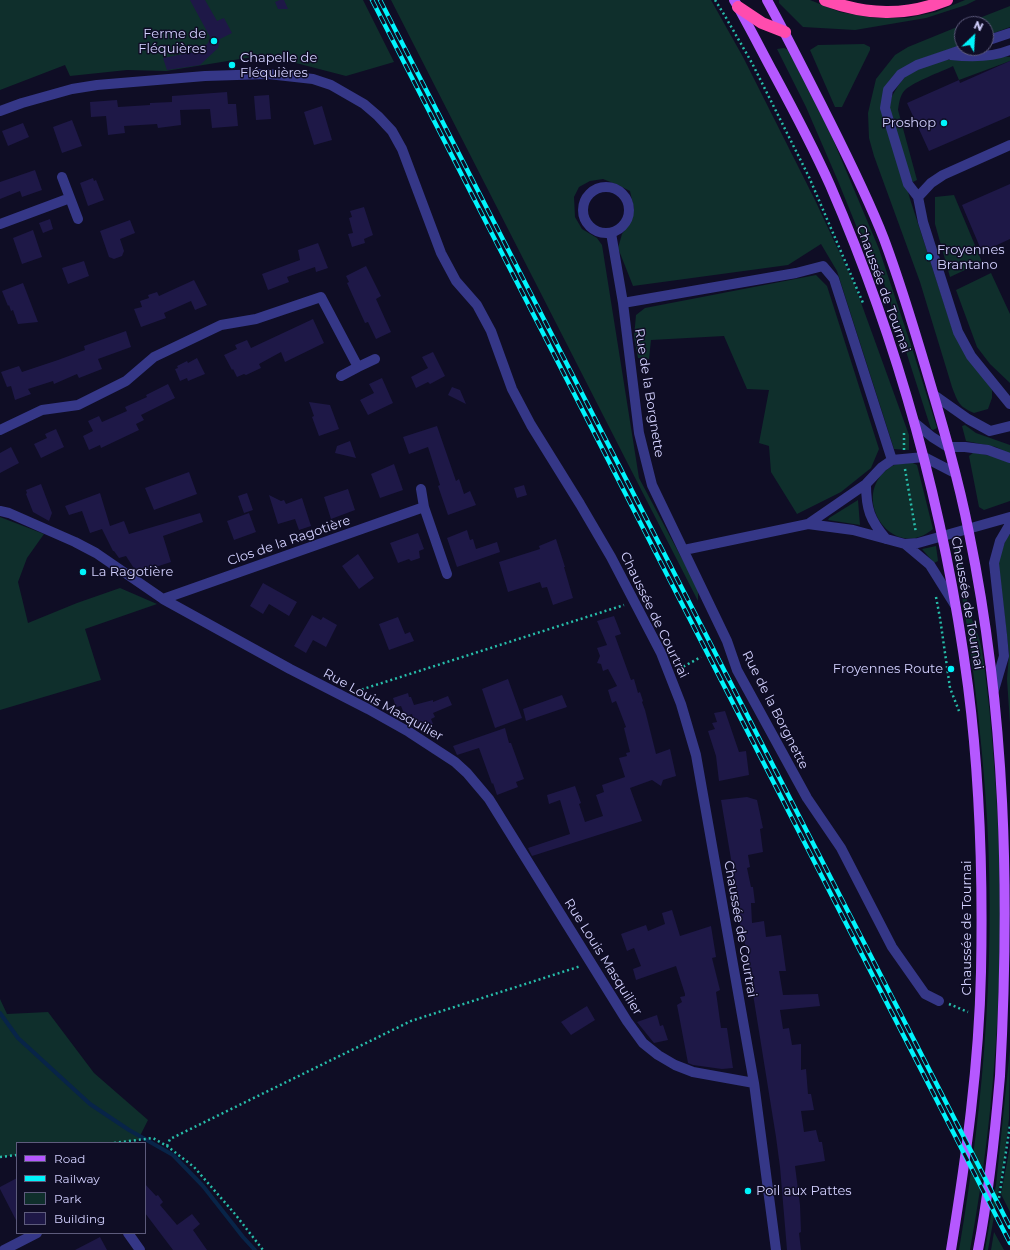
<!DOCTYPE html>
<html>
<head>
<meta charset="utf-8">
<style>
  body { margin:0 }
  #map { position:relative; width:1010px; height:1250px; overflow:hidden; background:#0f0d25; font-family:Montserrat,sans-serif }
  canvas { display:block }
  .legend { position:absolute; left:16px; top:1142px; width:130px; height:92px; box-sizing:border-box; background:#0f0d25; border:1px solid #5d5b7c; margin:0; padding:5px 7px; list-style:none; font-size:12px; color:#d3d1ff }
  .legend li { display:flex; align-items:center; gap:8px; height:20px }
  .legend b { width:20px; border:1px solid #5d5b7c }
  .north { position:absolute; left:954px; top:16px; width:40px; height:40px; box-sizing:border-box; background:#0f0d25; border:1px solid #5d5b7c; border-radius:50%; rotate:25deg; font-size:11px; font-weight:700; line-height:16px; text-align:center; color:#d3d1ff }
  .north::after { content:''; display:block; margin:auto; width:14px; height:18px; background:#00f4fc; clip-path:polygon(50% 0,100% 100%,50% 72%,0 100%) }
</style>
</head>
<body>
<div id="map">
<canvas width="1010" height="1250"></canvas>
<ul class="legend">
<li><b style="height:5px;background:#b558ff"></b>Road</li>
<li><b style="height:5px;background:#00f4fc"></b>Railway</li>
<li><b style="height:11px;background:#0f2f2c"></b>Park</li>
<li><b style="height:11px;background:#1e1847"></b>Building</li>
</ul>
<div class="north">N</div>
</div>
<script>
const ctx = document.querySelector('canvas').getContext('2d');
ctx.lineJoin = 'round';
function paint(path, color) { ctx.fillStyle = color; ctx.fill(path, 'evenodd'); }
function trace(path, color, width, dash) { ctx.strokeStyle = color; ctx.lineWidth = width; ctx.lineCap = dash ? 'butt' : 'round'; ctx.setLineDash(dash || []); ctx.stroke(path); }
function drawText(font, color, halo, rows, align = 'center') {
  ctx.font = font + ' Montserrat,sans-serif'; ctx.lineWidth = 3; ctx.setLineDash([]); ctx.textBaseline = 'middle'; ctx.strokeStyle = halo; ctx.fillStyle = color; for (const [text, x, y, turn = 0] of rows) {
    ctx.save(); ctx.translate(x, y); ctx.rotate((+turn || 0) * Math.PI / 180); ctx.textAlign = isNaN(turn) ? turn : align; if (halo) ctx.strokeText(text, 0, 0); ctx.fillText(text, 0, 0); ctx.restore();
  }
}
paint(new Path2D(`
  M 0,0 L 363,0 L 394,62 L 346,76 L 265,55 L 166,71 L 127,70 L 70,76 L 65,65 L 0,90 Z
  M 391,0 L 711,0 L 743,57 L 815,200 L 855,286 L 909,435 L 909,450 L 894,449 L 837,271 L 821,244 L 788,265 L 633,286 L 618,248 L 622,234 L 629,224 L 634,209 L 630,191 L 618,185 L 603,179 L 590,181 L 579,187 L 574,197 L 575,217 L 582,229 L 597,238 L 602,245 L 639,478 L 698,589 L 698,601 Z
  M 779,0 L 810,0 L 840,12 L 874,18 L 907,18 L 936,12 L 965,0 L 976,0 L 966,5 L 926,18 L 855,30 L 803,27 L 779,3 Z
  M 1010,6 L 1010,27 L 986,36 L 986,24 L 964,24 Z
  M 962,25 L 962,45 L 918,60 L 894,75 L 888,83 L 884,112 L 911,202 L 954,334 L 992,390 L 992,398 L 988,409 L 974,413 C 958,406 958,402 952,387 L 920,282 L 874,156 L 869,138 L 868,113 L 876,79 L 895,55 L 908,47 Z
  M 864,44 L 870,47 L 870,50 L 842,107 L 835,107 L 810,50 L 818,45 Z
  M 784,48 L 789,50 L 832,137 L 879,249 L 912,348 L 937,428 L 933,430 L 931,429 L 884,283 L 877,268 L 868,255 L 838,181 L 806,107 L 777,49 Z
  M 1002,56 L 1010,57 L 1010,61 L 959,80 L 953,66 C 941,72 915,81 905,90 C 900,95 899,103 898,110 L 917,180 L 913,182 L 910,178 L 889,110 L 892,96 L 898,86 L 907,74 L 940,60 L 963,60 Z
  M 954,195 L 982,262 L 950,277 L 935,224 L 935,197 Z
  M 991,273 L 1010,314 L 1010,383 L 990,364 L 977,347 L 956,290 Z
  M 816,275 L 827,286 L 879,449 L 871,468 L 841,492 L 797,514 L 771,472 L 769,446 L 759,443 L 769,390 L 747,389 L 724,336 L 651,340 L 649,359 L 638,358 L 634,337 L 636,315 L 645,308 Z
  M 965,425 L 976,433 L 1010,445 L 1010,454 L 996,447 L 966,441 L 962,426 Z
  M 974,452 L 999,458 L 1010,463 L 1010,501 L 984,510 L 979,507 L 969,456 Z
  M 913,463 L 917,465 L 933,529 C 892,564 846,494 892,466 C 897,463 907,463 913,463 Z
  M 858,500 L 860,525 L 828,520 L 829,518 Z
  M 0,517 L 44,534 L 27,558 L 18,582 L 28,623 L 77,603 L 120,588 L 157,604 L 85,629 L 101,680 L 0,710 Z
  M 1010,534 L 1010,724 L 1007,679 L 1009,654 L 998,561 L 1006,539 Z
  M 936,546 L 938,561 L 934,563 L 922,549 Z
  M 957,549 L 959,551 C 963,572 965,594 970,614 C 974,626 980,637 982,651 C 989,697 993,745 996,792 C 1006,944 998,1099 970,1250 L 959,1250 C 985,1098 997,943 985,789 C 981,739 976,690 969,641 C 967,625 964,609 961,592 C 958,578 955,565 955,550 Z
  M 0,999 L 7,1014 L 48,1012 L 94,1073 L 148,1120 L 138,1140 L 114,1143 L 17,1143 L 17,1155 L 0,1157 Z
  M 1010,1049 L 1009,1119 L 1004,1161 L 988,1250 L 985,1250 L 996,1185 Z
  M 1010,1146 L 1010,1212 L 1001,1194 Z
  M 994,1232 L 1004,1250 L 991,1250 Z`), '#0f2f2c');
trace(new Path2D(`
  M 0,1013 L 18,1038 L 90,1104 L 129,1130 L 173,1155 L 203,1186 L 243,1237 L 255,1250`), '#082448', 4);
paint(new Path2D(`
  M 190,0 L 205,0 L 217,21 L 224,18 L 232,33 L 220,39 L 218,48 L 200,65 L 167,70 L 163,58 L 199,51 L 208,43 L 210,37 Z
  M 280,0 L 284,0 L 288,9 L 278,9 L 275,2 Z
  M 1010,61 L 1010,116 L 929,151 L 907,103 L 959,80 L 960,83 Z
  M 227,92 L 228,104 L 236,104 L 238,126 L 212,128 L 210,109 L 180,110 L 181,125 L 158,128 L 157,124 L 124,126 L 125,133 L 108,135 L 106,116 L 91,117 L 90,102 L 117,100 L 118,107 L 150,105 L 150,103 L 172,102 L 172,96 Z
  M 269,95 L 271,119 L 256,120 L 254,96 Z
  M 322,106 L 332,140 L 314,145 L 304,112 Z
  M 72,120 L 82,146 L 62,153 L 53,127 Z
  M 23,123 L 29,137 L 8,146 L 2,131 Z
  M 35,170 L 42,190 L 22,197 L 20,191 L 0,199 L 0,182 Z
  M 93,178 L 94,181 L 96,180 L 104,200 L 88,206 L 80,183 Z
  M 1010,184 L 1010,239 L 982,252 L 962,205 Z
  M 364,207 L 373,235 L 364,239 L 365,243 L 352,247 L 348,234 L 353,233 L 349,218 L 352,217 L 350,211 Z
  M 50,219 L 53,229 L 43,233 L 39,223 Z
  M 130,220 L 135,233 L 120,239 L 124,251 L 122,256 L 114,259 L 109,257 L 100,231 Z
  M 33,230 L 42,257 L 22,264 L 13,238 Z
  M 318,243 L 328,268 L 316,272 L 315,267 L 287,277 L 289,282 L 268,290 L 262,274 L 300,260 L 298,250 Z
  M 84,261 L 89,276 L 68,284 L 62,268 Z
  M 366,266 L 381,296 L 376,299 L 391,332 L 376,339 L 368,322 L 365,323 L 347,283 L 349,282 L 346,276 Z
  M 194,280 L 207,305 L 195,310 L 191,301 L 164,313 L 166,318 L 141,327 L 134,309 L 142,307 L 140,301 L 149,298 L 148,295 L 157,292 L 159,296 Z
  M 23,283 L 38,322 L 18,324 L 13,310 L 11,311 L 9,305 L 8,306 L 2,291 Z
  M 313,319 L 324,343 L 285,362 L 281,352 L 259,364 L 261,368 L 246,375 L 244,374 L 237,377 L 233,369 L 232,370 L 224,355 L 237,349 L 235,345 L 247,340 L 251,348 Z
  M 126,331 L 131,347 L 98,359 L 102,369 L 79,378 L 77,374 L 54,384 L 53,381 L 28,389 L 31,394 L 15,400 L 11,386 L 7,387 L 1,372 L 19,366 L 22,372 L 58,360 L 85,350 L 84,346 Z
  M 433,352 L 445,376 L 430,384 L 428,382 L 416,388 L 411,377 L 428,368 L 422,357 Z
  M 197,358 L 205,374 L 188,381 L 187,378 L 180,381 L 175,369 L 178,368 L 177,366 L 187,361 L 188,363 Z
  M 382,378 L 393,403 L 368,415 L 360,400 L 374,393 L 369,384 Z
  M 168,384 L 175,398 L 141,415 L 144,420 L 136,424 L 139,430 L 101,448 L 100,445 L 89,450 L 83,436 L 93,431 L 88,421 L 99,416 L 102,422 L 127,411 L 125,407 L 147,397 L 146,395 Z
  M 452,387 L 460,390 L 466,404 L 448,395 Z
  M 309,402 L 330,405 L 339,429 L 319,436 L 312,417 L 314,416 Z
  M 437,426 L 456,481 L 459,479 L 464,494 L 470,491 L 476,505 L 448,515 L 438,486 L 440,485 L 428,447 L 409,454 L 403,437 Z
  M 56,429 L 64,447 L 41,458 L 34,444 L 47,438 L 45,434 Z
  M 350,441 L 356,458 L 335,453 L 337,446 Z
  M 11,447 L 19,463 L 0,473 L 0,453 Z
  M 394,464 L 403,490 L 380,498 L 371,474 Z
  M 189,472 L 197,494 L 154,510 L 145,488 Z
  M 41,484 L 52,513 L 49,521 L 33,512 L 26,494 L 27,493 L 26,490 Z
  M 524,485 L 527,495 L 517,498 L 514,488 Z
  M 348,489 L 355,510 L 331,519 L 324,497 Z
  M 100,493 L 110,526 L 124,521 L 129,534 L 200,513 L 203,522 L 163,536 L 171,562 L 137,573 L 126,556 L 119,558 L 114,551 L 113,551 L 102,529 L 90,533 L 82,511 L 69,515 L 65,506 Z
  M 247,493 L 253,510 L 244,513 L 238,496 Z
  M 269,495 L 281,501 L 284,500 L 286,504 L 302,498 L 311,526 L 299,530 L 295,519 L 278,524 Z
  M 249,513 L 256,532 L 234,540 L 227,521 Z
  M 467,530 L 470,540 L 473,539 L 476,549 L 497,542 L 500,552 L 457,567 L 447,538 Z
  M 418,533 L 424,549 L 419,551 L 420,558 L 411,561 L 409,559 L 398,563 L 390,543 Z
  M 556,539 L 565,567 L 564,567 L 573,598 L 553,605 L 547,587 L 542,588 L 540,582 L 508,592 L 499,562 L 540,549 L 539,546 Z
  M 358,554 L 374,578 L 359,589 L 342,566 Z
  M 263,583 L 297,602 L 289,616 L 269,604 L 263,614 L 250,606 Z
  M 312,615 L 321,620 L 323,617 L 337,625 L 326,647 L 313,640 L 306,653 L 294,646 Z
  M 614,616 L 621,634 L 615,636 L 631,680 L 634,679 L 638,693 L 640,692 L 643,701 L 642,702 L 645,710 L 656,754 L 670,749 L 676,776 L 663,780 L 661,786 L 652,780 L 630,788 L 642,821 L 532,856 L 528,848 L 570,834 L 560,800 L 549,804 L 547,795 L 575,786 L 581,803 L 579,804 L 585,822 L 603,816 L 596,795 L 604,792 L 602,785 L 625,777 L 619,758 L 627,756 L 626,753 L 630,752 L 624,728 L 626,727 L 616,701 L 612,703 L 608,690 L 617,686 L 608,669 L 603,671 L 601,664 L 597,663 L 600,656 L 597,648 L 607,645 L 597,621 Z
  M 398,617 L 405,634 L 410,632 L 414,641 L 389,650 L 379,624 Z
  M 508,679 L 522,718 L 495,728 L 482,689 Z
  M 408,693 L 409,697 L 411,697 L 414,705 L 433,700 L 433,702 L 448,696 L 452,705 L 433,713 L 435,717 L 431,719 L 433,724 L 422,728 L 420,723 L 415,725 L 412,714 L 405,716 L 401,706 L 396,707 L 393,698 Z
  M 562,695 L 567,707 L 526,721 L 523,709 Z
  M 725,711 L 739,752 L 746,751 L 749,775 L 719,781 L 716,756 L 708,731 L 715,729 L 712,723 L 717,722 L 714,713 Z
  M 505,728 L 509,743 L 511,743 L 524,779 L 516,782 L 518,787 L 497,795 L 493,783 L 492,784 L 479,748 L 457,755 L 453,746 Z
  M 747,797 L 757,800 L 763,828 L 760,829 L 763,852 L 748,855 L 750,867 L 747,868 L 751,887 L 753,887 L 755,903 L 751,903 L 752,923 L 764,921 L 766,937 L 781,935 L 786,971 L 779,971 L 783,995 L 818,994 L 820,1006 L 780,1010 L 783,1029 L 789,1028 L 792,1045 L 801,1044 L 801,1070 L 806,1069 L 808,1094 L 811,1094 L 814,1110 L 801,1111 L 804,1132 L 816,1130 L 819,1142 L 822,1142 L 825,1161 L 795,1166 L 800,1205 L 801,1232 L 799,1233 L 801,1250 L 787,1250 L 780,1167 L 776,1137 L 743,932 L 741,932 L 739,912 L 740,912 L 721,800 Z
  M 672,910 L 680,936 L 711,926 L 716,957 L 712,958 L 720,990 L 716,992 L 721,1028 L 727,1028 L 733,1068 L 722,1069 L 693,1065 L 688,1063 L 677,1005 L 682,1002 L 680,997 L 685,996 L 685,994 L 676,966 L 636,980 L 633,969 L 641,966 L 634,948 L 627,951 L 621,934 L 646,925 L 648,931 L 665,924 L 662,913 Z
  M 587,1006 L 595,1020 L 571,1035 L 561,1022 Z
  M 657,1015 L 660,1026 L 663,1025 L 668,1040 L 654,1043 L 637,1022 Z
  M 17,1178 L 17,1222 L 0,1189 L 0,1187 Z
  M 145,1184 L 156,1196 L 158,1195 L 163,1202 L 160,1205 L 177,1225 L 192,1214 L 200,1224 L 193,1230 L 207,1250 L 173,1250 L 145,1213 Z
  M 100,1237 L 107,1250 L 75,1250 Z`), '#1e1847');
trace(new Path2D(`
  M 715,0 L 725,16 L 752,63 L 809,177 L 863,303
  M 904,450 L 904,433
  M 905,469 L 916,533
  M 936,597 L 940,618 L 950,688 L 959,711
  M 679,669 L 701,657
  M 357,691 L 624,605
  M 949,1004 L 968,1012
  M 114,1143 L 153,1138 L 167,1146 L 194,1167 L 235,1214 L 263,1250
  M 167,1146 L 170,1139 L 411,1021 L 581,966
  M 0,1157 L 17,1155
  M 999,1198 L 1010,1125`), '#27bdaa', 2.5, [2, 3]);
trace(new Path2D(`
  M 986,41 L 1010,33
  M 967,48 L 917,65 L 901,74 L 888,90 L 885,108 L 908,184 L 918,197 L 923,222 L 958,332 L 971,356 L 1010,404
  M 951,55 C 969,57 993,57 1010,50
  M 0,111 L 22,103 L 72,89 L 97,85 L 205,76 L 268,74 L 313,79 L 331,85 L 364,104 L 378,116 L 392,131 L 402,149 L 441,253 L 456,281 L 477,305 L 491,331 L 512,389 L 531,425 L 580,504 L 611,557 L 661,653 L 681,704 L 696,755 L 754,1083 L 776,1250
  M583 210a23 23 0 1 1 46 0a23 23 0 1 1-46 0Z
  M 918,197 L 931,183 L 943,175 L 1010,145
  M 70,198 L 78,219
  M 0,224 L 70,198 L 62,177
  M 611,233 L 623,303 L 639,433 L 652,485 L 727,641 L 737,670 L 807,798 L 841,848 L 892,947 L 925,994 L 939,1001
  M 623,303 L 796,273 L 823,266 L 834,279 L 892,460
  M 341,376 L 358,367
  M 934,395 L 968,419 L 990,431 L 1010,426
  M 915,423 L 932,437 L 948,447 L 965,447 L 988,450 L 1010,458
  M 0,430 L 42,410 L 78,405 L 126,381 L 154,357 L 221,325 L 256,319 L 321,297 L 358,367 L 375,359
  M 866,484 C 866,509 870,520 886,539
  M 421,489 L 424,507 L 447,574
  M 0,511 L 9,513 L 75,542 L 96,553 L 163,599 L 290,669 L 368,709 L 409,732 L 455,762 L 467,773 L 489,799 L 627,1021 L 643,1043 L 658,1055 L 675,1065 L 693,1072 L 754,1083
  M 808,524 L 866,484 L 882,467 L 892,460 L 924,457 L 955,473
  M 905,544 L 930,565 L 955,605
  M 684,550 L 808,524 L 853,530 L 905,544 L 918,543 L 1010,517
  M 163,599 L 424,507
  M 994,690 L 1004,656 L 1002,635 L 994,563 L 1000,541 L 1010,524
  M 128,1233 L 140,1250
  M 4,1250 L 37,1233`), '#353787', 10);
trace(new Path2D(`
  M 734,0 C 748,24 761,50 774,74 C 794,111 813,147 830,185 C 899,344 945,513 968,686 C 980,780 983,876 981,972 C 979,1065 966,1158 951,1250
  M 767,0 C 787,36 805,73 824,110 C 845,152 867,195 884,239 C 900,282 913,325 926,369 C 942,423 958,477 969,533 C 1006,713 1010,893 1000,1076 C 995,1134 989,1193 978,1250`), '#b558ff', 10);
trace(new Path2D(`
  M 825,0 C 867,15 905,17 947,0
  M 738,7 L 762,23 L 785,32`), '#ff4cae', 12);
const rail = new Path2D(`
  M 372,0 L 1010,1243
  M 380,0 L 1010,1227`);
trace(rail, '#00f4fc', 4.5);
trace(rail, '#0f0d25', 3, [9]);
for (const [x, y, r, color] of [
  [214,41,4,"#00f4fc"],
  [232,65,4,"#00f4fc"],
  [944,123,4,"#00f4fc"],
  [929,257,4,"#00f4fc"],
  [83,572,4,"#00f4fc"],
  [951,669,4,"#00f4fc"],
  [748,1191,4,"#00f4fc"]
]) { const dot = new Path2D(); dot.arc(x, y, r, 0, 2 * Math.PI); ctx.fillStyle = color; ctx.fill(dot); trace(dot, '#0f0d25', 1.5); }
drawText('13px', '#d3d1ff', '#0f0d25', [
  ["Ferme de",206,34,"right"],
  ["Fléquières",206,49,"right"],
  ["Chapelle de",240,58],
  ["Fléquières",240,73],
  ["Proshop",936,123,"right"],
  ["Froyennes",937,250],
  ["Brantano",937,265],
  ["La Ragotière",91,572],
  ["Froyennes Route",943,669,"right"],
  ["Poil aux Pattes",756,1191]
], 'left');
drawText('13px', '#d3d1ff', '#0f0d25', [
  ["Chaussée de Tournai",883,289,70],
  ["Rue de la Borgnette",649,393,81],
  ["Clos de la Ragotière",289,541,-19],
  ["Chaussée de Tournai",967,603,80],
  ["Chaussée de Courtrai",654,615,64],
  ["Rue Louis Masquilier",383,705,29],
  ["Rue de la Borgnette",775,710,63],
  ["Chaussée de Tournai",967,928,-90],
  ["Chaussée de Courtrai",740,929,80],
  ["Rue Louis Masquilier",603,957,58]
]);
</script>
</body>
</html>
